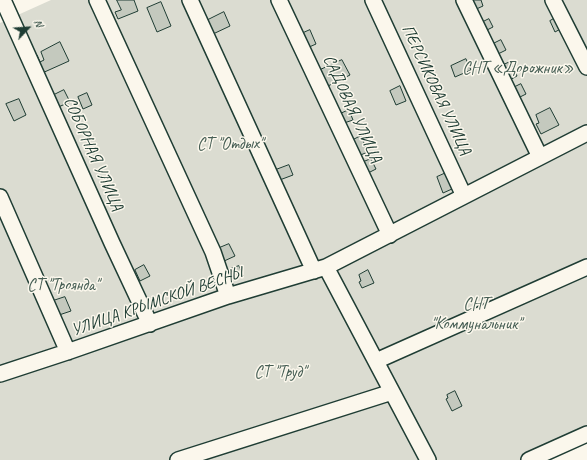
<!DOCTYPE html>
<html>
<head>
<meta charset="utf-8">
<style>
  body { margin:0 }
  #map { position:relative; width:587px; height:460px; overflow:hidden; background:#fbf7ec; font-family:Caveat,sans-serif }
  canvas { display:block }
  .north { position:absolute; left:8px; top:8px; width:40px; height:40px; -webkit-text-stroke:3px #fbf7ec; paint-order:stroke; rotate:65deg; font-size:11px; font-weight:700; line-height:16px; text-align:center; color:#1f3d34 }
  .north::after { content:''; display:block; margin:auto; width:14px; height:18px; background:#1f3d34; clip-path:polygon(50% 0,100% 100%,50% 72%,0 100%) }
</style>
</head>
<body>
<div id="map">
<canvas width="587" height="460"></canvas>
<div class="north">N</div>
</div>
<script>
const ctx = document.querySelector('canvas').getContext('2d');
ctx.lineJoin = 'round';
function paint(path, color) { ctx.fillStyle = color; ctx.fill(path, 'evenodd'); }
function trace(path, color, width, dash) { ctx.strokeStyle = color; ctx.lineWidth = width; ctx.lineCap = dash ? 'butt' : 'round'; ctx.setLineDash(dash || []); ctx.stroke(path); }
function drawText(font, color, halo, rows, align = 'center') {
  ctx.font = font + ' Caveat,sans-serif'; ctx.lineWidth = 3; ctx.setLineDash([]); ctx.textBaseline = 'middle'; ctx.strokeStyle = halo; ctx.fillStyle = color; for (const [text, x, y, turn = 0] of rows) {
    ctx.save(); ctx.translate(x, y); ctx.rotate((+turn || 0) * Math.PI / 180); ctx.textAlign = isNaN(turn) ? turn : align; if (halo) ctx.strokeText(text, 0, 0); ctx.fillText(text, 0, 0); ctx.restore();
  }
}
paint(new Path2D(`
  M 51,0 L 587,0 L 587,434 L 529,460 L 428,460 L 326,267 L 0,373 L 0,23 Z
  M 324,270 L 424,460 L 0,460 L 0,378 Z`), '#dbdcd1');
const building = new Path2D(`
  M 117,0 L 134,0 L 138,11 L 118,19 L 115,12 L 121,10 Z
  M 470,0 L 481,0 L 483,6 L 472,11 Z
  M 161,2 L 171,26 L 157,32 L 147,8 Z
  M 224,12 L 230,26 L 213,34 L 206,21 Z
  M 559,16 L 564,27 L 555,32 L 550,21 Z
  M 489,19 L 493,27 L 485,31 L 481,23 Z
  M 310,30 L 316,44 L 307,48 L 301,34 Z
  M 501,40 L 506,50 L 496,55 L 491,45 Z
  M 60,42 L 69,61 L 40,74 L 32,58 L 37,55 L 40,62 L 44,60 L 41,52 Z
  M 466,59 L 471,70 L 455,77 L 451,66 Z
  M 342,60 L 350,75 L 328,86 L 325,80 L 323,81 L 318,71 Z
  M 510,62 L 517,76 L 506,82 L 499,67 Z
  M 521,84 L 526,94 L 518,98 L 513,88 Z
  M 400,86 L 406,101 L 396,105 L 390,91 Z
  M 64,90 L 70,102 L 56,108 L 52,101 L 56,99 L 54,95 Z
  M 87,93 L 92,105 L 83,109 L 78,97 Z
  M 19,99 L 26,115 L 14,121 L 6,104 Z
  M 550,108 L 559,125 L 541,134 L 536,124 L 539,123 L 536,115 Z
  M 349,110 L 353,120 L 344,123 L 340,114 Z
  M 361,136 L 368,152 L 358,156 L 351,141 Z
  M 371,159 L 376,169 L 366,174 L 361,163 Z
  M 289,165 L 293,175 L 277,181 L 273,171 Z
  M 446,173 L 452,189 L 443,193 L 437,177 Z
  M 229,244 L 235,256 L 222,262 L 217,249 Z
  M 144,265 L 150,276 L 140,281 L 135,270 Z
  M 239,266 L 243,276 L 233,280 L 230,269 Z
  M 368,270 L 374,283 L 362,288 L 359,282 L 361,281 L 359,275 Z
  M 65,297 L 71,311 L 59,315 L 53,301 Z
  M 455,391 L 462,406 L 452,411 L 446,399 L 448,398 L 447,395 Z`);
paint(building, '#c4c9be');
trace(building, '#1f3d34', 1);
const minor = new Path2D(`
  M 3,0 L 112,243 L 150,324
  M 97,0 L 213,252 L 228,296
  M 190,0 L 314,271
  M 279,0 L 390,235
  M 373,0 L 464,196
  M 464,0 L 540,157
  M 553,0 L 587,67
  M 0,197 L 68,352
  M 326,267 L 428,460
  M 376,361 L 587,267
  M 0,374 L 70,351 L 228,296 L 326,267 L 587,133
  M 178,460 L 392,392
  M 529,460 L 587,434`);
trace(minor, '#1f3d34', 18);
trace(minor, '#fbf7ec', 15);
drawText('17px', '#455d53', '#fbf7ec', [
  ["СНТ «Дорожник»",518,69],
  ["СТ \"Отдых\"",230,145],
  ["СТ \"Троянда\"",63,286],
  ["СНТ",476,305],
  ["\"Коммунальник\"",476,325],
  ["СТ \"Труд\"",280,373]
]);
drawText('17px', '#1f3d34', '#fbf7ec', [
  ["ПЕРСИКОВАЯ УЛИЦА",436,90,65],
  ["САДОВАЯ УЛИЦА",352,109,65],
  ["СОБОРНАЯ УЛИЦА",93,154,66],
  ["УЛИЦА КРЫМСКОЙ ВЕСНЫ",157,302,-19]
]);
</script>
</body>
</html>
